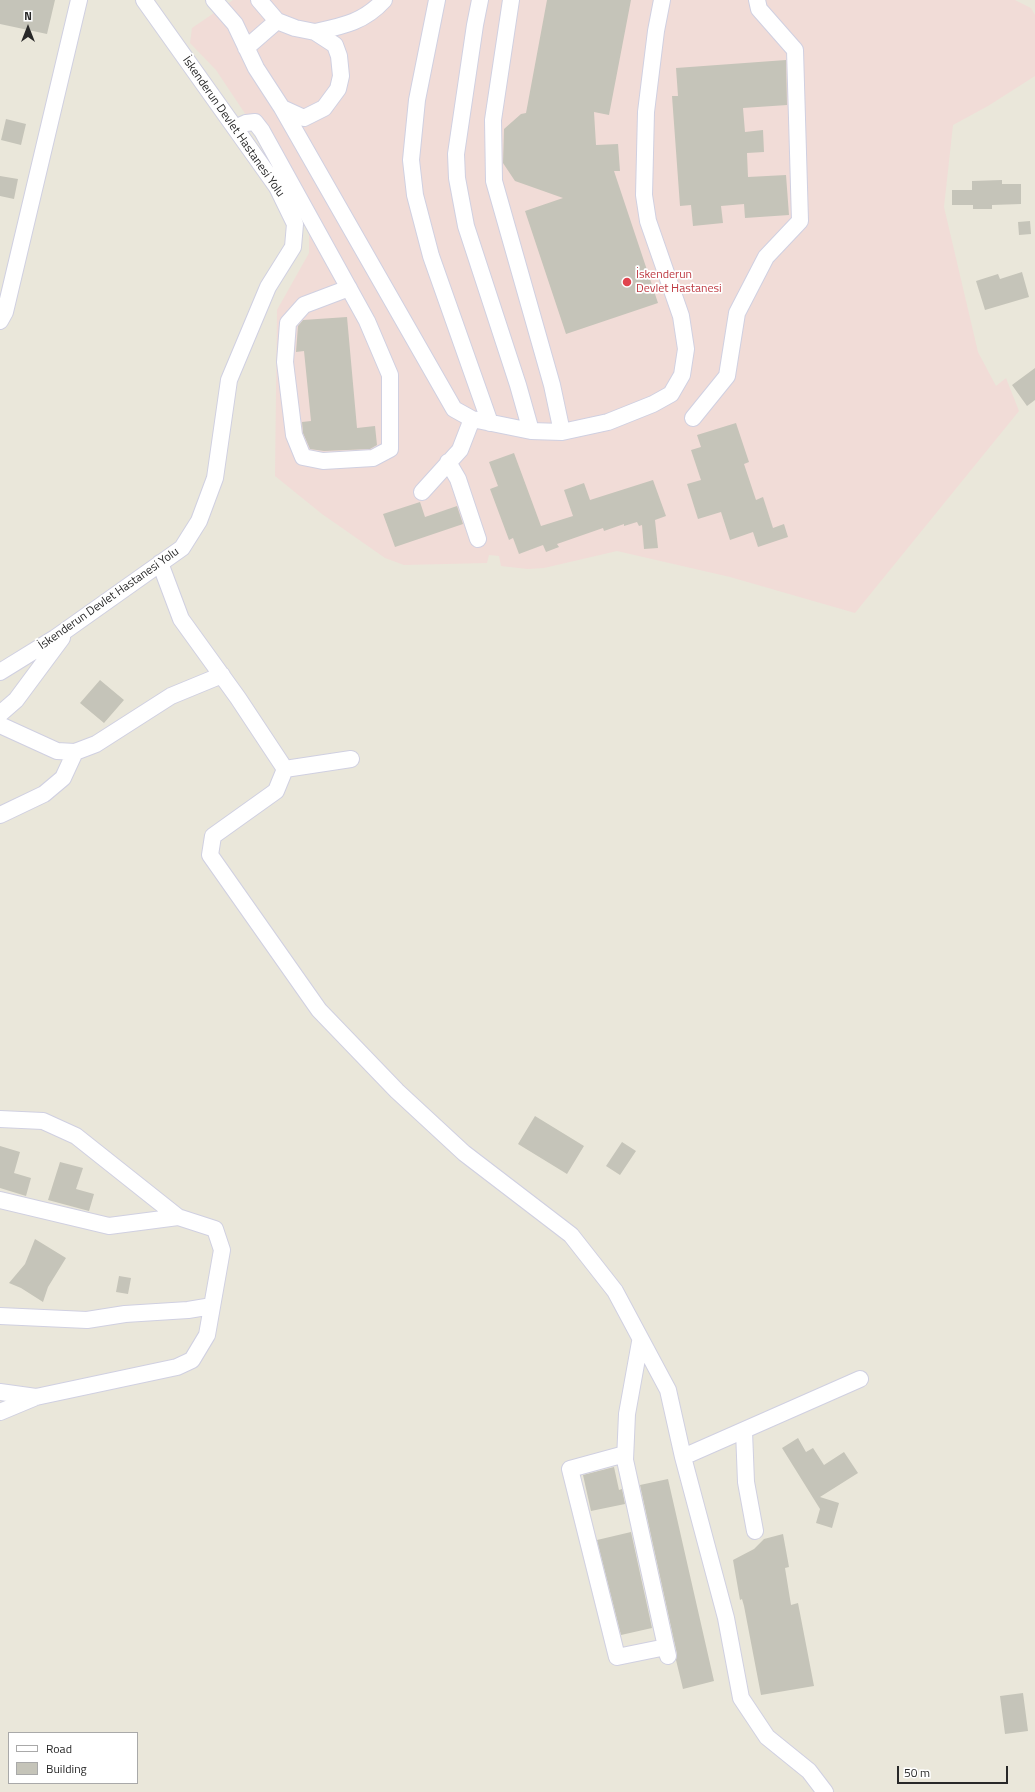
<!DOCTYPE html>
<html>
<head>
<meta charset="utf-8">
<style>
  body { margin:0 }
  #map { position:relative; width:1035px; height:1792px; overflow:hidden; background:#eae7da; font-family:"Titillium Web",sans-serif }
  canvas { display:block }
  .legend { position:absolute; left:8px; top:1732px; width:130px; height:52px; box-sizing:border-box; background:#fff; border:1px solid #a9a9a9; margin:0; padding:5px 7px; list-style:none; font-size:12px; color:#282828 }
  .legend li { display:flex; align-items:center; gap:8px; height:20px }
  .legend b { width:20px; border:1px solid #a9a9a9 }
  .north { position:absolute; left:8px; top:8px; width:40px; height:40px; -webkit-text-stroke:3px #fff; paint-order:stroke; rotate:0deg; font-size:11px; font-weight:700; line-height:16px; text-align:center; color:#282828 }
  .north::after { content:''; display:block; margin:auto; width:14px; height:18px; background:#282828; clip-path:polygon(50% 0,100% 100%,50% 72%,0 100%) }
  .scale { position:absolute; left:897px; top:1766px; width:111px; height:18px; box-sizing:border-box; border:2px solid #282828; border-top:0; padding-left:5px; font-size:12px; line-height:14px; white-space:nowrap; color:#282828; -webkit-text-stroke:3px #fff; paint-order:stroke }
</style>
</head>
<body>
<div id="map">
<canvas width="1035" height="1792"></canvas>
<ul class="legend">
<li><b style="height:5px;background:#fff"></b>Road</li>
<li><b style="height:11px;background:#c5c4b9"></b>Building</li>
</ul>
<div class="north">N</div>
<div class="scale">50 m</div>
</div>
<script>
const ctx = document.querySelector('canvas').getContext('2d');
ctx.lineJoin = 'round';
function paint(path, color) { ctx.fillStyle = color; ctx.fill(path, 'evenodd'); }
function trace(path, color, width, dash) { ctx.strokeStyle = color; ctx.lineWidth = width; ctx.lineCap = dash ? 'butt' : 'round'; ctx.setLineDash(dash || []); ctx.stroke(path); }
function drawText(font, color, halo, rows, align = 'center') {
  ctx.font = font + ' "Titillium Web",sans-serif'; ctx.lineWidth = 3.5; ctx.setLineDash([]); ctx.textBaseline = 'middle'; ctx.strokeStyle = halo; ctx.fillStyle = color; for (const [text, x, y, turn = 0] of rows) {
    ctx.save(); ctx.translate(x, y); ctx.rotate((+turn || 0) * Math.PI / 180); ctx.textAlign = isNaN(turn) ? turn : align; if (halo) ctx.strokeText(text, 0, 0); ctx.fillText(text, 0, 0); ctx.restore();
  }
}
paint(new Path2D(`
  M 233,0 L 1015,0 L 1031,8 L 1035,15 L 1035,76 L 988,106 L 953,125 L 944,207 L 978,352 L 996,386 L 1006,378 L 1019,411 L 855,613 L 730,577 L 617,551 L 544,568 L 528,569 L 501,566 L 499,556 L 489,555 L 487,563 L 404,565 L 385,558 L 322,514 L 275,476 L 277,310 L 309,253 L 309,231 L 300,196 L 216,70 L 190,43 L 192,28 Z`), '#f1dcd7');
paint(new Path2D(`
  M 0,0 L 55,0 L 47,34 L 0,24 Z
  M 547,0 L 631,0 L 609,115 L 594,112 L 596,145 L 618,144 L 620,171 L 614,171 L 658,303 L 566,334 L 525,211 L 563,198 L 515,181 L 503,163 L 504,129 L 521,114 L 526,113 Z
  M 786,60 L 787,105 L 743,108 L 745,132 L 763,130 L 764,152 L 747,153 L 748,177 L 786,175 L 789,215 L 745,218 L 744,204 L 721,206 L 723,223 L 693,226 L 691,205 L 680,206 L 672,96 L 678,96 L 676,68 Z
  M 6,119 L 26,124 L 21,145 L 1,140 Z
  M 0,176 L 18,179 L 14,199 L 0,196 Z
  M 1002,180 L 1002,184 L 1021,184 L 1021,204 L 992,205 L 992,209 L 973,209 L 973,205 L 952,205 L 952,190 L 972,190 L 972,181 Z
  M 1030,221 L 1031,234 L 1019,235 L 1018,222 Z
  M 1022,272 L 1029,297 L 985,310 L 976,281 L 998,274 L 1000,279 Z
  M 347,317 L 357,428 L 375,426 L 377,445 L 370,449 L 324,451 L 310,449 L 303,433 L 302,422 L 311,421 L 304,351 L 296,352 L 298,326 L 303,320 Z
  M 1035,368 L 1035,400 L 1027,406 L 1012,385 Z
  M 736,423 L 749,462 L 744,464 L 756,500 L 763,497 L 773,528 L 784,524 L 788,537 L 758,547 L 753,532 L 730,540 L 721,512 L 698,519 L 687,484 L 701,480 L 691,450 L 701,447 L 697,435 Z
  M 514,453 L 541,526 L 573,516 L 564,490 L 584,483 L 590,500 L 653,480 L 666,516 L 655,520 L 658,548 L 644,549 L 642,525 L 639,526 L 637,522 L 624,526 L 624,524 L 604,531 L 603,528 L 557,544 L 559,547 L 546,552 L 543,545 L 519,554 L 513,538 L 509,540 L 490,489 L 498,486 L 489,462 Z
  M 420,502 L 425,517 L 457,506 L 463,524 L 395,547 L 383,514 Z
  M 100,680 L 124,700 L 104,723 L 80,703 Z
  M 535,1116 L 584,1146 L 567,1174 L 518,1144 Z
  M 622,1142 L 636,1151 L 620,1175 L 606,1166 Z
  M 0,1146 L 20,1152 L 14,1173 L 31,1178 L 26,1196 L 0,1188 Z
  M 60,1162 L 83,1168 L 76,1189 L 94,1194 L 89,1211 L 48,1200 Z
  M 35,1239 L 66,1258 L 48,1287 L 43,1302 L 21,1288 L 9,1283 L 25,1264 Z
  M 119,1276 L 131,1278 L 128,1294 L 116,1292 Z
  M 798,1438 L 806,1452 L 813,1448 L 824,1465 L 844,1452 L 858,1473 L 820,1497 L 839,1503 L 832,1528 L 816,1523 L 820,1509 L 782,1448 Z
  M 614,1467 L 619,1490 L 622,1489 L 625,1504 L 591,1511 L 583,1475 Z
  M 668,1479 L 714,1681 L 683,1689 L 676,1660 L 677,1654 L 640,1485 Z
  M 631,1532 L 652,1628 L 621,1635 L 597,1540 Z
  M 783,1534 L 789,1567 L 785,1568 L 791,1605 L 798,1603 L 814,1686 L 761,1695 L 744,1606 L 742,1599 L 740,1600 L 733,1560 L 754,1549 L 764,1539 Z
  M 1023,1693 L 1028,1731 L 1005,1734 L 1000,1696 Z`), '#c5c4b9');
const minor = new Path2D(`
  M 214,0 L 235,24 L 256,68 L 282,108 L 304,118 L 324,108 L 338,89 L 341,76 L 339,56 L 335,45 L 315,32 L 295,28 L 277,21 L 259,0
  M 437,0 L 417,100 L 411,160 L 415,195 L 431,256 L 490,423
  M 480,0 L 475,25 L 456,154 L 457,178 L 466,226 L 518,385 L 531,431
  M 511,0 L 493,120 L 494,181 L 552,385 L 562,432
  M 315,32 C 343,26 364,22 384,0
  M 246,48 L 277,21
  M 282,108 L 454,409 L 472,419 L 531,431 L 562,432 L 608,422 L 653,404 L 671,394 L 682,375 L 686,349 L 681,316 L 648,221 L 644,195 L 646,112 L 656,31 L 662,0
  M 235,128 L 246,123 L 255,122 L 262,131 L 367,321 L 390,375 L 390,449 L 373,458 L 323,461 L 303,457 L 294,435 L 285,362 L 288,323 L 304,305 L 349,288
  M 0,321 L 5,312 L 79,0
  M 693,418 L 727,376 L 737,313 L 766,257 L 800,221 L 795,50 L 759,9 L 757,0
  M 448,462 L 458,479 L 478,539
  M 422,492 L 460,450 L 472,419
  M 160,563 L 181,619 L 238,698 L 285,769 L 276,791 L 213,836 L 210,855 L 319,1010 L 397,1091 L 464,1153 L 571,1235 L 615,1291 L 668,1390 L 683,1457 L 726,1618 L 741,1698 L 767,1737 L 809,1771 L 825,1792
  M 0,672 L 55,638 L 182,548 L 199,521 L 215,478 L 229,380 L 268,287 L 293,247 L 295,224 L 277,187 L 144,0
  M 0,714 L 16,700 L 62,638
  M 0,725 L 57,751 L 75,752 L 96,744 L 171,696 L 222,675
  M 285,769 L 351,759
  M 0,815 L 44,794 L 63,778 L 75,752
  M 0,1119 L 43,1121 L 76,1136 L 178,1217 L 215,1229 L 222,1250 L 207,1335 L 192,1360 L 177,1367 L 36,1397 L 0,1412
  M 0,1200 L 109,1226 L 178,1217
  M 0,1316 L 87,1320 L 125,1314 L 188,1310 L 212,1306
  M 640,1342 L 627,1414 L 625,1460 L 668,1656
  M 0,1392 L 36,1397
  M 744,1431 L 746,1482 L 755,1531
  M 625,1454 L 570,1469 L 617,1657 L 666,1647
  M 683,1457 L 860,1379`);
trace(minor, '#d0d0e1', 18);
trace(minor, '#fff', 16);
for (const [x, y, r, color] of [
  [627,282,5,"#e0444e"]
]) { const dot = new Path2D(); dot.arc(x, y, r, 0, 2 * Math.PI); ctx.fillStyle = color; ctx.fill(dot); trace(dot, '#fff', 1.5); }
drawText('12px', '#282828', '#fff', [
  ["İskenderun Devlet Hastanesi Yolu",233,127,55],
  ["İskenderun Devlet Hastanesi Yolu",109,599,-35]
]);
drawText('12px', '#be3a42', '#fff', [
  ["İskenderun",636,275],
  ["Devlet Hastanesi",636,289]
], 'left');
</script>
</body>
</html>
